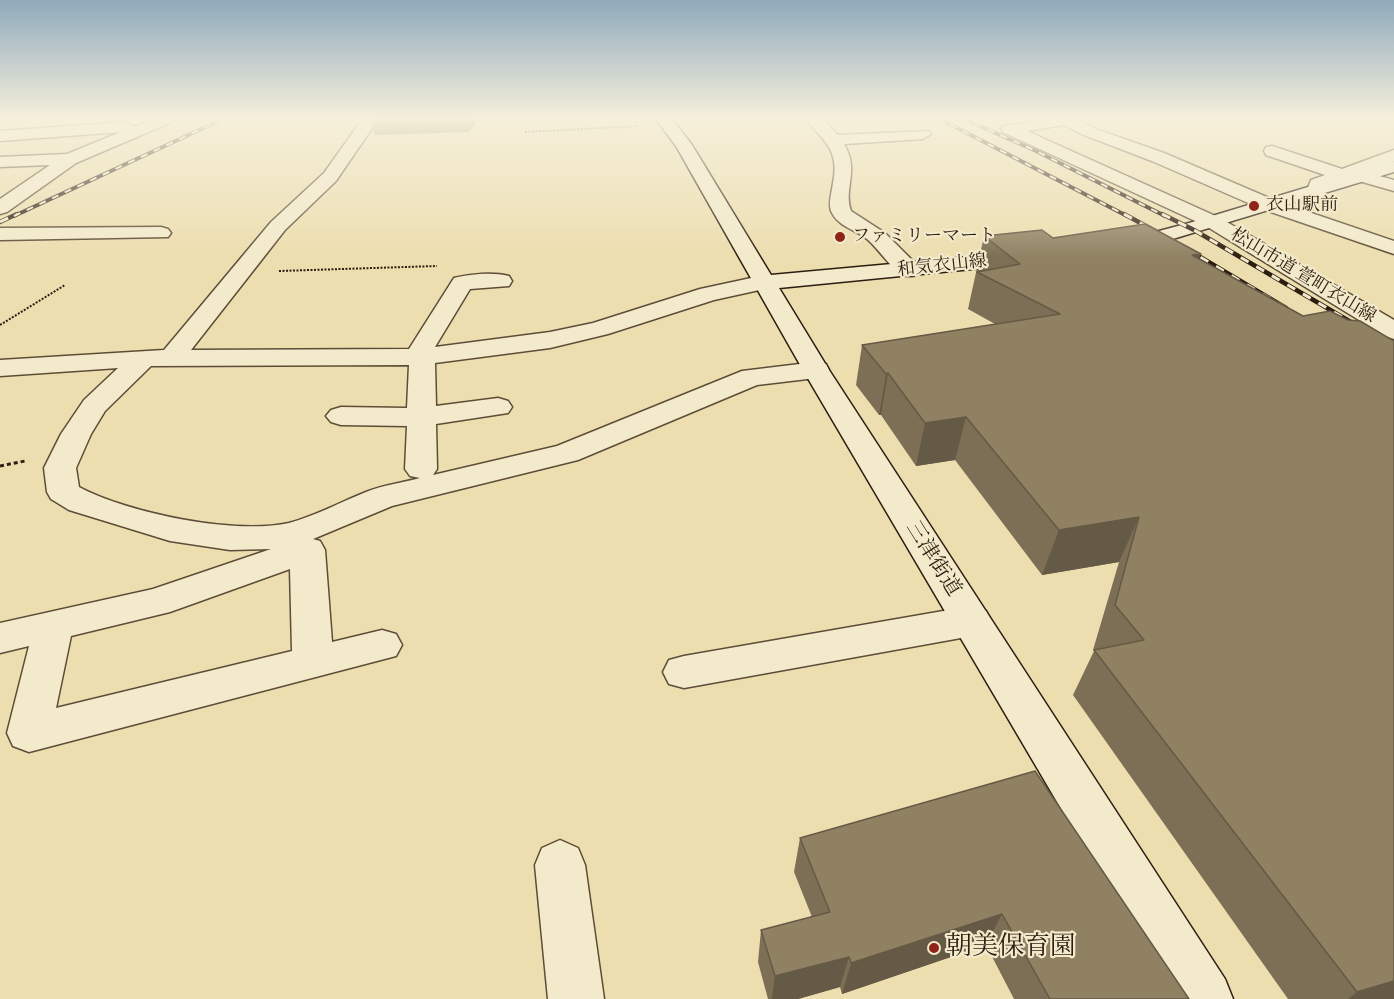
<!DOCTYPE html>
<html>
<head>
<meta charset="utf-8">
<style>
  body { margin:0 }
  canvas { display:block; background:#ecdeaf }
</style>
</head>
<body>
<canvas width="1394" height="999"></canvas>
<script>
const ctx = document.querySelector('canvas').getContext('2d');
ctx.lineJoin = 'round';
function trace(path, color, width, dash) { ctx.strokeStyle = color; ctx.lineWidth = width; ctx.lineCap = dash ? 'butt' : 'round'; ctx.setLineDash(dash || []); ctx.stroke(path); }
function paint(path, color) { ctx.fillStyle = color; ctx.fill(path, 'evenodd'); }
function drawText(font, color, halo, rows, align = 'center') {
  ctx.font = font + ' "IM FELL French Canon","Noto Serif JP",serif'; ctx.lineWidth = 4.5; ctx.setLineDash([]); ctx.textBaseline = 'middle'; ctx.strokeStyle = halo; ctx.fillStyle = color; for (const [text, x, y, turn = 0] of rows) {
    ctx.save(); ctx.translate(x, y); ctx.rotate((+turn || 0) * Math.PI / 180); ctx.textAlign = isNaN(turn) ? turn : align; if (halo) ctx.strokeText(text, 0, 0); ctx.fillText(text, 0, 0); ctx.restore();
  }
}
const street = new Path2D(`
  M 156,118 L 177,118 L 174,121 L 76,163 L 7,212 L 0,214 L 0,199 L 50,165 L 0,167 L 0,157 L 67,154 L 121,132 L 0,141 L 0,131 L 126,122 L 134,127 Z
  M 363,118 L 379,118 L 336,181 L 285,230 L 191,350 L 409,349 L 454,278 C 470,274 493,272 509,276 L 512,281 L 509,286 L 470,289 L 435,347 L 550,332 L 593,323 L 700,289 L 765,275 L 773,277 L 776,282 L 773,287 L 714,300 L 608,334 L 550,348 L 435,363 L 436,406 L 498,398 L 508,401 L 512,407 L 508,413 L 436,424 L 437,469 L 433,475 L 557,446 L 742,371 L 816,362 L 826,364 L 829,370 L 826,376 L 816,378 L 757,385 L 578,460 L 392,506 L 313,539 L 320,541 L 325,550 L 332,642 L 382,630 L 396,634 L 402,645 L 396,656 L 29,752 L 13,746 L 7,733 L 29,646 L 0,653 L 0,623 L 153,589 L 271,549 L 230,550 L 170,541 L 69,510 L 51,499 L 47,492 L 44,468 L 61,434 L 84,400 L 118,368 L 0,376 L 0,360 L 164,350 L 271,222 L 324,173 ZM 409,365 L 407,408 L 341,407 L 331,410 L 326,416 L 331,422 L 341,425 L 407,426 L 405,469 L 410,476 L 420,478 C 402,483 383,485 366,492 C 341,502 315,516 289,523 C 234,535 128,513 79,487 L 76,468 L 91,434 L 105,411 L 151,366 ZM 290,569 L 292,651 L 56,708 L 71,636 L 170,612 Z
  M 805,118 L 822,118 L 838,135 L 929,131 L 931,134 L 923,139 L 844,144 C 860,171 843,188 851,211 L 885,233 L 917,265 L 920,270 L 917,275 C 912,276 908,277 903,275 C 892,270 878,248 867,239 C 855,229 838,227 831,211 C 828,202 832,192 833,183 C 840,149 823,141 805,118 Z
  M 1045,118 L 1074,118 L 1096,129 L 1164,153 L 1276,201 L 1394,241 L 1394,254 L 1262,209 L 1152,161 L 1084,135 L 1064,125 L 1027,131 L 1220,218 L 1394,320 L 1394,339 L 1385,336 L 1206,226 L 1003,132 L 1001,129 L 1003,126 L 1046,120 Z
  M 1272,146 L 1342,169 L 1394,150 L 1394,161 L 1365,172 L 1394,180 L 1394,191 L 1359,181 L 1356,177 L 1358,175 L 1325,187 L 1322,197 L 1308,197 L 1306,193 L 1311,180 L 1325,175 L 1266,155 L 1264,151 L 1266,147 Z
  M 161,227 L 168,229 L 171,233 L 168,237 L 0,240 L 0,228 Z
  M 972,606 L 986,611 L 991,621 L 986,631 L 972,636 L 684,688 L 669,684 L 663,672 L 669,660 L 684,656 Z
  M 560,840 L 578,848 L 585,865 L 604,999 L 548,999 L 535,865 L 542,848 Z`);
const secondary = new Path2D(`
  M 655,118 L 671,118 L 692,145 L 771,275 L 1023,252 L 1031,253 L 1034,258 L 1031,263 L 1023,264 L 779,288 L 829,370 L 1225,979 L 1233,999 L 1173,999 L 803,370 L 676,146 Z
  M 1394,161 L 1394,172 L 1143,248 L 1125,252 L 1118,250 L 1114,246 L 1118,242 L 1189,223 Z`);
trace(street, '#5d4d38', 3);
trace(secondary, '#2d1d11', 3);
trace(new Path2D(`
  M 525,132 L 638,126
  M 279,271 L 437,266
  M 0,325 L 65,285`), '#2d1d11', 2, [2, 1.5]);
trace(new Path2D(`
  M 0,466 L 25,461`), '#2d1d11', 3, [4, 3]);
paint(street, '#f3eacb');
paint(secondary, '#f3eacb');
const railFar2 = new Path2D(`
  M 938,118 L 1127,216
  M 962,118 L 1036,151 L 1165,216
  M 14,216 L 225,118`);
const railFar1 = new Path2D(`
  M 1124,214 L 1157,232
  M 1162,214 L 1194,230 L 1385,342
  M 0,222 L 17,214
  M 1185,248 L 1286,308`);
const rail = new Path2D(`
  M 1383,340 L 1394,347`);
trace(railFar2, '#2d1d11', 4);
trace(railFar1, '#2d1d11', 4.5);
trace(rail, '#2d1d11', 6);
trace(railFar2, '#f3eacb', 2, [7]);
trace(railFar1, '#f3eacb', 3, [9]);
trace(rail, '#f3eacb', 4, [12]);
paint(new Path2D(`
  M 371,118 L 479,118 L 469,132 L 375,135 Z
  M 984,236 L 1053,238 L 1199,259 L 1394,999 L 1288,999 L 1073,695 L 1094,651 L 1093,650 L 1119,562 L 1042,575 L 955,460 L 916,466 L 881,415 L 879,415 L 856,385 L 862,345 L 995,324 L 968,309 Z
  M 1035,771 L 1189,999 L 1014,999 L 986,945 L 842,994 L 840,987 L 798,999 L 768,999 L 758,962 L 761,930 L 812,917 L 794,872 L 800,838 Z`), '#7c6f55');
paint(new Path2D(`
  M 467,118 L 479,118 L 469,132 Z
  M 1201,254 L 1186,290 L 1192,255 Z
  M 888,373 L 881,415 L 879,415 L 886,374 Z
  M 966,417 L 955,460 L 916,466 L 925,423 Z
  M 1139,517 L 1119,562 L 1042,575 L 1059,530 Z
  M 1002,914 L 986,945 L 842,994 L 851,963 Z
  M 849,957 L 840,987 L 798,999 L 772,999 L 775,976 Z
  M 1394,981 L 1394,999 L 1348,999 L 1357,992 Z`), '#655a45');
const building = new Path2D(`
  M 1145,224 L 1201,254 L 1192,255 L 1303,316 L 1330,311 L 1348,320 L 1360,321 L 1394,341 L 1394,981 L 1357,992 L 1094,650 L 1144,640 L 1115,605 L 1139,517 L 1059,530 L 966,417 L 925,423 L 888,373 L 886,374 L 862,345 L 1060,314 L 977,272 L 1020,264 L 984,236 L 1042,230 L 1053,238 Z
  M 1035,771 L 1189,999 L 1050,999 L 1002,914 L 851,963 L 849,957 L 775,976 L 761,930 L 830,912 L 800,838 Z`);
paint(building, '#908163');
trace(building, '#655a45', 1.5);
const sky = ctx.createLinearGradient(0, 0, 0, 258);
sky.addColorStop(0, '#8faabc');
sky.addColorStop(0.46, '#f6f0db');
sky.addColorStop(1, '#f6f0db00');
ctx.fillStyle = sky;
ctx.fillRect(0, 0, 1394, 258);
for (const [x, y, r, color] of [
  [1254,206,6,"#8f2418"],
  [840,237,6,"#8f2418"],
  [934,948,6,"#8f2418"]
]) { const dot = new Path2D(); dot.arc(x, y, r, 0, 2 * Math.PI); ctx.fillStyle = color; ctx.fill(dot); trace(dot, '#f3eacb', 2); }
drawText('18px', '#2d1d11', '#f3eacb', [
  ["衣山駅前",1266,206],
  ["ファミリーマート",852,237]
], 'left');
drawText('18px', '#2d1d11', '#f3eacb', [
  ["和気衣山線",942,266,-6],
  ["松山市道 萱町衣山線",1303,276,31]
]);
drawText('21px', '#2d1d11', '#f3eacb', [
  ["三津街道",933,559,58]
]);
drawText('26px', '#2d1d11', '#f3eacb', [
  ["朝美保育園",946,948]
], 'left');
</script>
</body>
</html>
